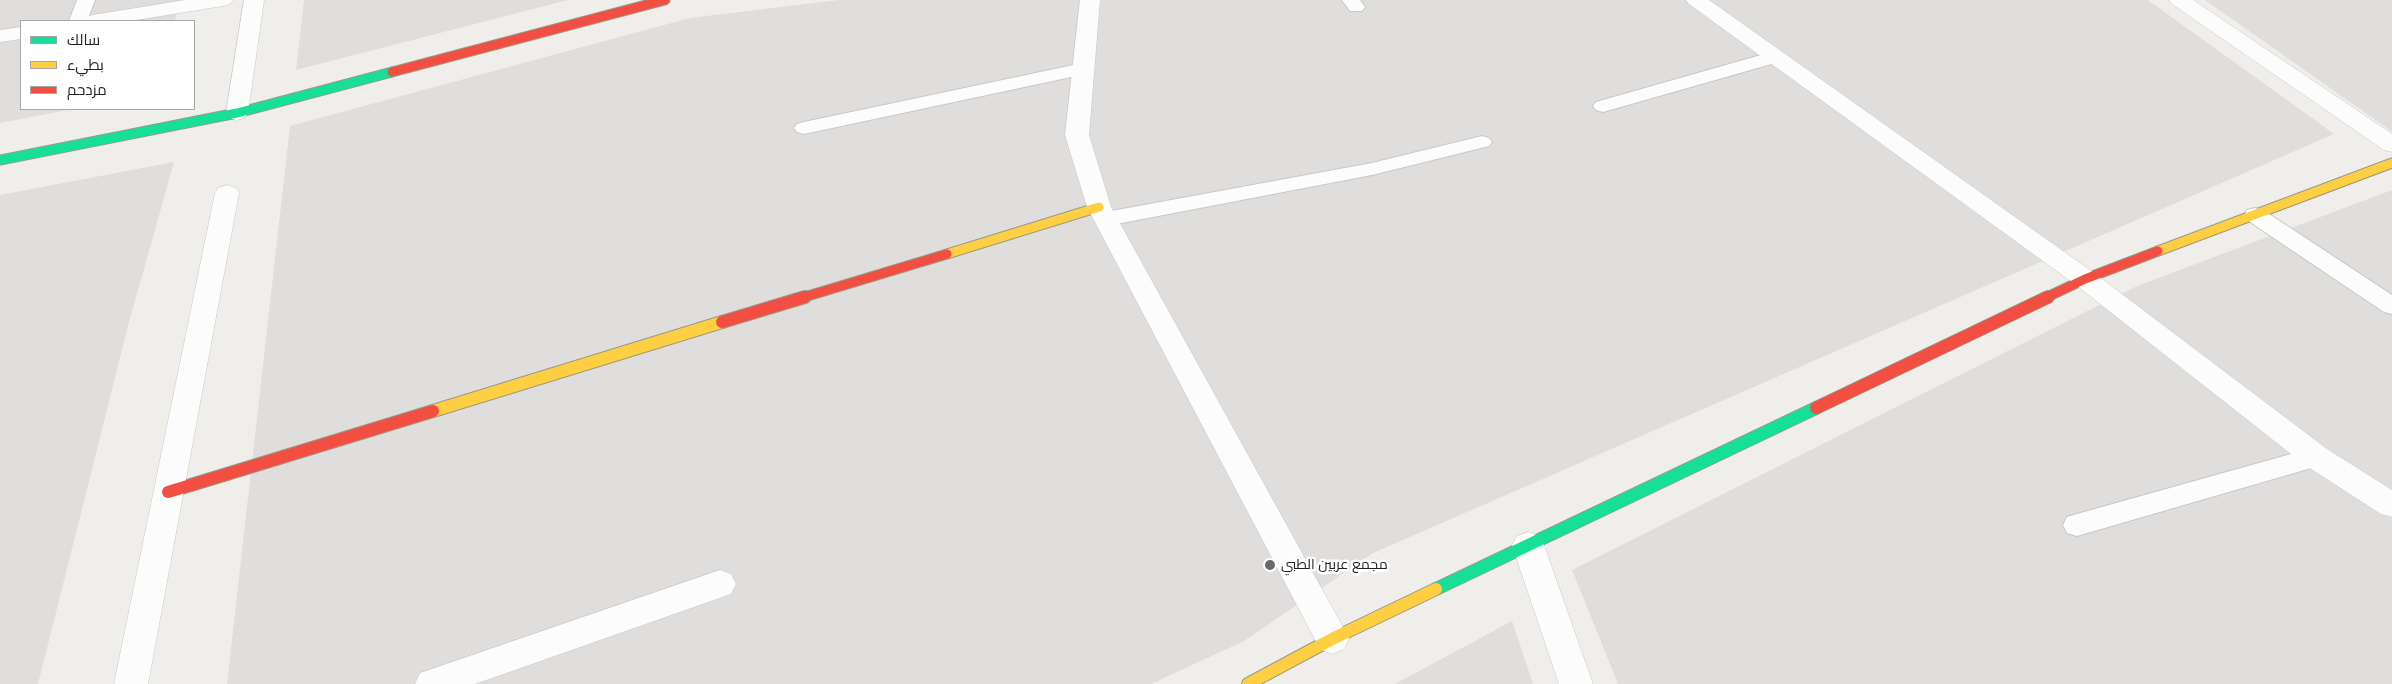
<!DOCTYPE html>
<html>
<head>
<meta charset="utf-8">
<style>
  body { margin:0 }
  #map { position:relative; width:2392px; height:684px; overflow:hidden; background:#f0eeeb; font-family:"Space Grotesk",Cairo,sans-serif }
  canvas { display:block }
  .legend { position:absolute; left:20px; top:20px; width:175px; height:90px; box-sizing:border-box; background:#fff; border:1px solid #a7a7a7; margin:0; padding:6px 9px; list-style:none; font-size:15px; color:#222 }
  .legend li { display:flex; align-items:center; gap:10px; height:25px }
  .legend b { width:25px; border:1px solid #a7a7a7 }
</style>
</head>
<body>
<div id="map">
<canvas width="2392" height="684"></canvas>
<ul class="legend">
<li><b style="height:6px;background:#16e098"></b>سالك</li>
<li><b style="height:6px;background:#ffcf43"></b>بطيء</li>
<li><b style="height:6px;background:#f24e42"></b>مزدحم</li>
</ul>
</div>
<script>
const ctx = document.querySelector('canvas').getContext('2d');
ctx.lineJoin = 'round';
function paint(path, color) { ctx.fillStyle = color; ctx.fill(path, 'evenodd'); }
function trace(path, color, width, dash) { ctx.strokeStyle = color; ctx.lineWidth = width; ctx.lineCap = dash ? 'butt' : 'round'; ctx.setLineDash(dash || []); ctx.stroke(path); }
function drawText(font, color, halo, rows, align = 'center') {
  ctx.font = font + ' "Space Grotesk",Cairo,sans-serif'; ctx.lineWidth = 5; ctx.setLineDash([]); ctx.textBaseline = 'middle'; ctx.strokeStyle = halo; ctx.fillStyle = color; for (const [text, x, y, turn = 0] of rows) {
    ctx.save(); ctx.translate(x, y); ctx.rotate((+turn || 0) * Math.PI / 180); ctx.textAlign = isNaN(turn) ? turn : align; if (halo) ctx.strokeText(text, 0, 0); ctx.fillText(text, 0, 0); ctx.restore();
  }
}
paint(new Path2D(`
  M 0,0 L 179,0 L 175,21 L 21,21 L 21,109 L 73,109 L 0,123 Z
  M 304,0 L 568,0 L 296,70 Z
  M 839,0 L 2148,0 L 2334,134 L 1373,553 L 1244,641 L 1151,684 L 227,684 L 290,126 L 690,18 Z
  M 2205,0 L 2392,0 L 2392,132 L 2384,126 Z
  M 174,162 L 129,322 L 38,684 L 0,684 L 0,195 Z
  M 2392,190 L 2392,684 L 1618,684 L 1572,570 L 2137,286 Z
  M 1512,621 L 1533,684 L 1395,684 Z`), '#dfdedc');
const lane = new Path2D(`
  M 77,0 L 95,0 L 87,21 L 69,21 Z
  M 1342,0 L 1360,0 L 1365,7 L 1362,11 L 1350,11 Z
  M 1775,51 L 1782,53 L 1784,57 L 1782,61 L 1603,112 L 1596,110 L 1593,106 L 1596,102 Z
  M 1083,63 L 1090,65 L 1092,69 L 1090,73 L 804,134 L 797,132 L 794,128 L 797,124 L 804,122 Z
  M 1482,136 L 1489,138 L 1492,142 L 1489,146 L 1372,175 L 1106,226 L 1098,224 L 1095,219 L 1098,214 L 1106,212 L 1372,163 Z
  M 2255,208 L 2263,210 L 2392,295 L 2392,314 L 2384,312 L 2247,220 L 2244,215 L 2247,210 Z
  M 2316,447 L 2325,450 L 2329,457 L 2325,464 L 2077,536 L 2067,533 L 2063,525 L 2067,517 L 2077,514 Z`);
const street = new Path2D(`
  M 185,0 L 233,0 L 230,4 L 223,6 L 130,21 L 83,21 L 86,17 L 93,15 Z
  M 244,0 L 264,0 L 248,113 L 245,118 L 237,120 L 229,118 L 226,113 Z
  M 1080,0 L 1100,0 L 1089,135 L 1111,207 L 1344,629 L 1349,639 L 1344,649 L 1332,654 L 1320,649 L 1087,207 L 1065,135 Z
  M 1686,0 L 1709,0 L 2094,273 L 2327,449 L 2392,490 L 2392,517 L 2381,514 L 2305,465 L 2076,285 L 1689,4 Z
  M 2169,0 L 2193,0 L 2392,134 L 2392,152 L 2384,150 L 2172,4 Z
  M 21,27 L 21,39 L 0,42 L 0,30 Z
  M 227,185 L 236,188 L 239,193 L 148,684 L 114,684 L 215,193 L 218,188 Z
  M 1528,532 L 1539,536 L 1544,545 L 1593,684 L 1559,684 L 1512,545 L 1517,536 Z
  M 720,570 L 731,574 L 736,584 L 731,594 L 475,684 L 415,684 L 420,673 Z`);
const fastFar1 = new Path2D(`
  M 0,160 L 237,113 L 392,72`);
const fast = new Path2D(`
  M 1436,589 L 1816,408`);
const slowFar1 = new Path2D(`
  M 2158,251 L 2392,163
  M 947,254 L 1099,207`);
const slow = new Path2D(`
  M 433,411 L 722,322
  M 1248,684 L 1332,639 L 1436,589`);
const jamFar1 = new Path2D(`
  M 392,72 L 665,0
  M 801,298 L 947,254
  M 2045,298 L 2085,279 L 2158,251`);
const jam = new Path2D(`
  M 722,322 L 805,297
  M 1816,408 L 2048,297
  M 168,492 L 433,411`);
trace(lane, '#c9c8c7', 2);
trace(street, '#c9c8c7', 1);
trace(fastFar1, '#999a82', 11);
trace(fast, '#999a82', 14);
trace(slowFar1, '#999a82', 11);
trace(slow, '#999a82', 14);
trace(jamFar1, '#999a82', 11);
trace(jam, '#999a82', 14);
paint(lane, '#fdfcfc');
paint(street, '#fdfcfc');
trace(fastFar1, '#16e098', 9);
trace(fast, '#16e098', 12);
trace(slowFar1, '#ffcf43', 9);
trace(slow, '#ffcf43', 12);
trace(jamFar1, '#f24e42', 9);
trace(jam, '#f24e42', 12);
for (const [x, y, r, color] of [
  [1270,565,6,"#6a6968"]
]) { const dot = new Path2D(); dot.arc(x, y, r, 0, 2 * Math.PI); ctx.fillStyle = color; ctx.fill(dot); trace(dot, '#fff', 2); }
drawText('14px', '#222', '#fff', [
  ["مجمع عربين الطبي",1281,565]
], 'left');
</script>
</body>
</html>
